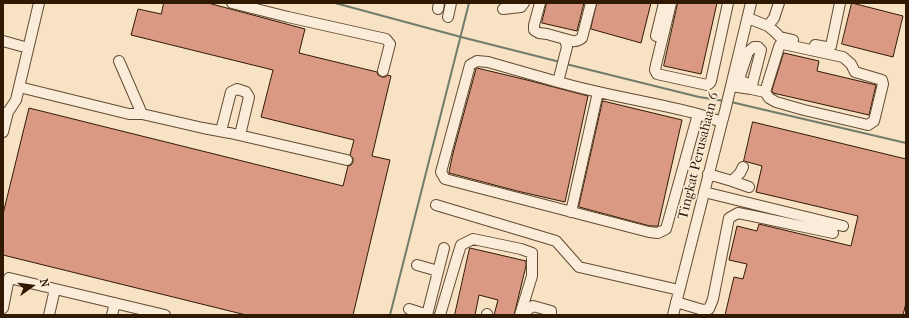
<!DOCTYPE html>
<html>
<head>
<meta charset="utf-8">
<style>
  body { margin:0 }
  #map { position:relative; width:909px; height:318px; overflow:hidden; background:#f7e2c4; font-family:"IM FELL French Canon",serif }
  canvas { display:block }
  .frame { position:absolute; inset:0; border:4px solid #301902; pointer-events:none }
  .north { position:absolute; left:12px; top:266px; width:40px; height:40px; -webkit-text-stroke:3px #faecd9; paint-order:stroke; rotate:76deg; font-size:11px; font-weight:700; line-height:16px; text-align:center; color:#301902 }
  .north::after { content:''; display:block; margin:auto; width:14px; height:18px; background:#301902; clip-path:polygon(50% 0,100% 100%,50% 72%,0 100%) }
</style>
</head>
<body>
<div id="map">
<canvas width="909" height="318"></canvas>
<div class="frame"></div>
<div class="north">N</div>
</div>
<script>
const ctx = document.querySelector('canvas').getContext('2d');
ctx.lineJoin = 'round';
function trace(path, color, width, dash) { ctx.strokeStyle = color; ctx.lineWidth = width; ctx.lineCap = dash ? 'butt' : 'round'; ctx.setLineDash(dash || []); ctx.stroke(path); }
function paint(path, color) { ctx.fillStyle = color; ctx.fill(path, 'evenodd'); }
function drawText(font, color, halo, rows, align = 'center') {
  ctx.font = font + ' "IM FELL French Canon",serif'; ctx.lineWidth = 3.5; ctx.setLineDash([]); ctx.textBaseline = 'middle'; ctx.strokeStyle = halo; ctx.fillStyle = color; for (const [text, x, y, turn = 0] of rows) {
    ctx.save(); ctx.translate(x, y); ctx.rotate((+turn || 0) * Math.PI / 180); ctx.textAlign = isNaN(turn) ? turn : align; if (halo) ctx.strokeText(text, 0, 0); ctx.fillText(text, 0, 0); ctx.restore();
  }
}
trace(new Path2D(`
  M 335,3 L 461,37 L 560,62
  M 566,64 L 699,97 L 725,101
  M 731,102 L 906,143
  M 390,315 L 469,3`), '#717c6c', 2);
const building = new Path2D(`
  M 164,3 L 208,3 L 305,29 L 299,53 L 377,72 L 378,75 L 382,77 L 385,77 L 388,75 L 391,76 L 372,156 L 390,160 L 353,315 L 246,315 L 3,255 L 3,214 L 29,108 L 343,186 L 348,166 L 351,165 L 353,162 L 353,158 L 350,155 L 354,140 L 261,117 L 273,70 L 131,35 L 138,9 L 161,14 Z
  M 547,3 L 584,3 L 577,31 L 542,23 Z
  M 597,3 L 651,3 L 641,43 L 591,29 Z
  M 678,3 L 717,3 L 701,74 L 664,66 Z
  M 852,3 L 903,16 L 893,57 L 842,44 Z
  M 784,53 L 819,61 L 817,71 L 876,85 L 869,115 L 773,93 L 772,91 Z
  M 477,68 L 527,80 L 588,96 L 565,202 L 517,191 L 449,173 L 449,172 L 453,153 L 476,69 Z
  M 603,101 L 682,120 L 658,226 L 650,226 L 579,207 Z
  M 753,122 L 906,159 L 906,303 L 903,315 L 725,315 L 734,277 L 743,279 L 747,264 L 729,260 L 737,226 L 757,231 L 759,224 L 851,246 L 858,216 L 756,192 L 762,166 L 744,161 Z
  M 470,248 L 526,261 L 526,266 L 514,315 L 494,315 L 498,300 L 479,295 L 475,315 L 455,315 Z`);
paint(building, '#da9983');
trace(building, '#301902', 1);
const minor = new Path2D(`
  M 232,3 L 288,17 L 386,39 L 390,44 L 383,71
  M 540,3 L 534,25 L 534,30 L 539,33 L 547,34 L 565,39 L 567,47 L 558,82 L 488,62 L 477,61 L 470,65 L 441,172 L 445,179 L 649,232 L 658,233 L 666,229 L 698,114 C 651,102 604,95 558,82
  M 671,3 L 656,65 L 655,70 L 657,74 L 707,85 L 710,83 L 711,81 L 728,3
  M 438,9 L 439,3
  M 503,9 L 521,7 L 524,3
  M 448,17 L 451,3
  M 748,18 L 768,26 L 775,32 L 780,37 L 793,40
  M 768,26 L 774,18 L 779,3
  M 656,36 L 664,3
  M 565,39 C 572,41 575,43 582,38 L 591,3
  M 3,41 L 28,48
  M 815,45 L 826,47 L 831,46 L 840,3
  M 119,61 L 142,114
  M 731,86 L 751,89 L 761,50 L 758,47 L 754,47 L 748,52 L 740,76 L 741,81 L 746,83
  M 19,87 L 129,114 L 142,114 L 203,128 L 230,133 L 347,160
  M 751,89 L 765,92 L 769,98 L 776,102 L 804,110 L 868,125 L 874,121 L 883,84 L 882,80 L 855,72 L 851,64 L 843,57 L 783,44 L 780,45 L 779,47 L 765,92
  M 3,113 L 8,112 L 16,100 L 39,3
  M 698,114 L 722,122
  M 221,131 L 231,92 L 237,89 L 246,92 L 249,97 L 240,135
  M 3,132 L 8,112
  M 708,174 L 732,181 L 740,173 L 743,167
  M 732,181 L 749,187
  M 704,192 L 843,226
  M 436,205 L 556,241 L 579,267 L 679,290
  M 571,212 L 598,92
  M 417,265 L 438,271
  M 676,302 L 703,310 L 709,309 L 713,299 L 729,218 L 738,213 L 753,216 L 833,233
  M 3,308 L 9,278 L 165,315
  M 409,309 L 428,315
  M 49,315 L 55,289
  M 112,315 L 115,303
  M 427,315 L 444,248
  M 440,315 L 456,261 L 461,245 L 473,239 L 521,249 L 532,253 L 532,276 L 520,315
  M 487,315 L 487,314
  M 525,315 L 527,310 L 533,306 L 551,311 L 551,315
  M 673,315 L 722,122 L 725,111 L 731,86 L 751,3`);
trace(minor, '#624b32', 12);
trace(minor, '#faecd9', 10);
drawText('14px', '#301902', '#faecd9', [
  ["Tingkat Perusahaan 6",699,156,-76]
]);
</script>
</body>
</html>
